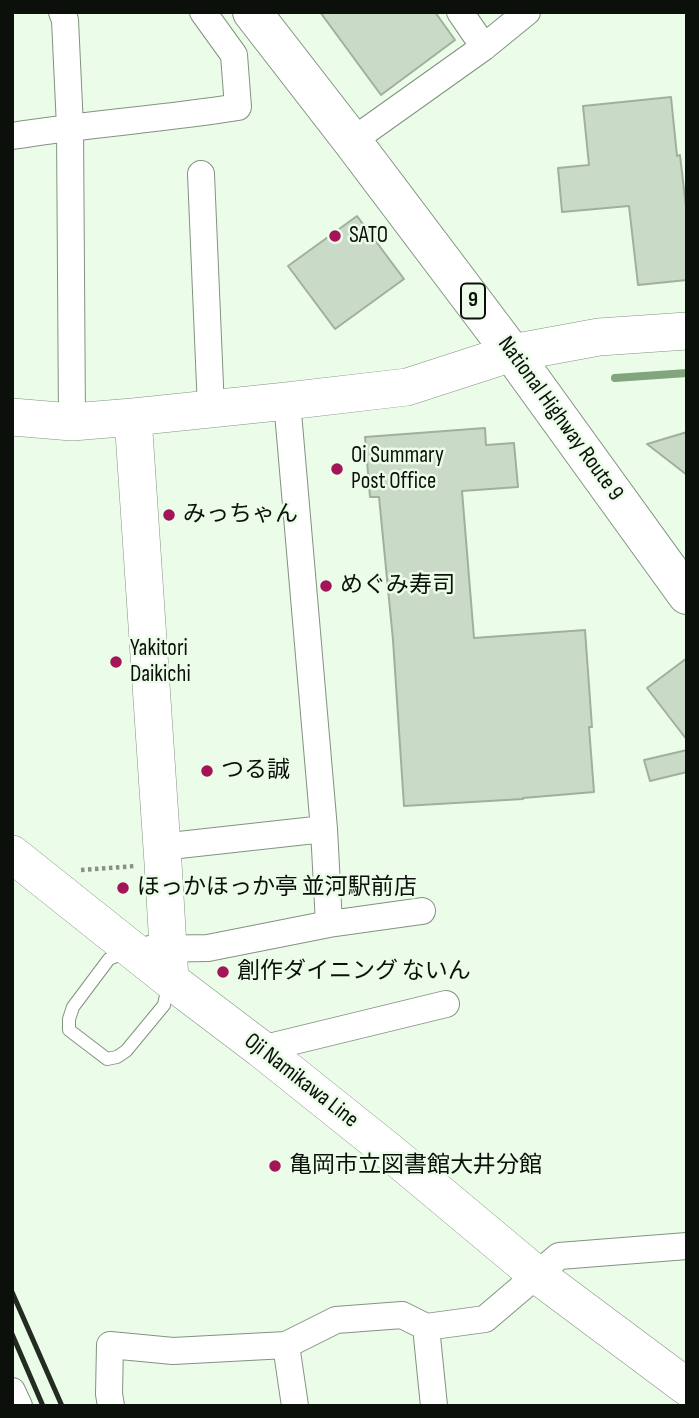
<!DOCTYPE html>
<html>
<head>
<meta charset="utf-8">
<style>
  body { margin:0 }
  #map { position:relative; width:699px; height:1418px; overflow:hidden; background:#ebfde8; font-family:"Sofia Sans Condensed",sans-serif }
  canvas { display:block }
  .frame { position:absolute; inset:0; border:14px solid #0b110a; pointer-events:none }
</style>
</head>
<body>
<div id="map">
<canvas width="699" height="1418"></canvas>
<div class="frame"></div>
</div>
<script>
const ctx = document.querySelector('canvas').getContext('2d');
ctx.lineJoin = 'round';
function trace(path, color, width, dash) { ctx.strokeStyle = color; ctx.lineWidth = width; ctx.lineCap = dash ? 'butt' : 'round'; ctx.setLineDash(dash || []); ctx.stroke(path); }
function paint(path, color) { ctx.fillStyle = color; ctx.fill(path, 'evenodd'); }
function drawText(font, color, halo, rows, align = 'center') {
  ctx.font = font + ' "Sofia Sans Condensed","Noto Sans JP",sans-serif'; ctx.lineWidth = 5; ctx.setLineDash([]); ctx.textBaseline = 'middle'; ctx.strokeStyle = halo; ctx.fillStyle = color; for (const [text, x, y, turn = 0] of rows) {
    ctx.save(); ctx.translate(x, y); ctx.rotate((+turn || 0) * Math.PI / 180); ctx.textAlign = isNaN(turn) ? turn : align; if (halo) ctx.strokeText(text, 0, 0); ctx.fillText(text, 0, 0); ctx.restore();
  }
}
trace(new Path2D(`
  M 615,378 L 687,373`), '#81a57d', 8);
const building = new Path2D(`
  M 320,12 L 435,12 L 455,40 L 381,95 Z
  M 671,97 L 677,156 L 680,155 L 687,215 L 687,280 L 638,285 L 629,206 L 562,212 L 558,168 L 589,165 L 583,106 Z
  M 357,216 L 404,279 L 335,329 L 288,266 Z
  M 485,428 L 486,445 L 514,443 L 518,487 L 462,491 L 474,638 L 585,630 L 592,727 L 589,727 L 594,792 L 523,798 L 523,799 L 404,806 L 393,640 L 379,497 L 370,497 L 365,437 Z
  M 687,432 L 687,475 L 647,444 Z
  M 687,658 L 687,740 L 647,688 Z
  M 687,750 L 687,772 L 650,781 L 644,760 Z`);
paint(building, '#c9dac6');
trace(building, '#a0b09d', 2);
const lane = new Path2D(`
  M 128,951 L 109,959 L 73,1007 L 69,1019 L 69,1030 L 107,1059 L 117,1057 L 126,1051 L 164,1005 L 168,986`);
const street = new Path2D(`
  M 62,12 L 65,20 L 70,127 L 72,422
  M 460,12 L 484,47
  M 12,136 C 87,124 163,119 238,107 L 234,55 L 203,12
  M 352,141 L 484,47 L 527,12
  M 201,174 L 211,409
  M 161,847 L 324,829
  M 329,924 L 422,911
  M 150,949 L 208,948 L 329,924 L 324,829 L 287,401
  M 261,1049 L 446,1004
  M 426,1327 L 434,1406
  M 286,1345 L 295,1406
  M 12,1391 L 19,1406
  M 111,1406 L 109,1394 L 110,1345 L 173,1351 L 286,1345 L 336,1320 L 402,1315 L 426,1327 L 485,1319 L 559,1256 L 687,1246`);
const secondary = new Path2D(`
  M 12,417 L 72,422 L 133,417 L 287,401 L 407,387 L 512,353 L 599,337 L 687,331
  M 133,417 L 163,863 L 170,980
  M 12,854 L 170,980 L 261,1049 L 391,1153 L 537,1275 L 687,1387`);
const highway = new Path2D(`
  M 252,12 L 352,141 L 512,353 L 687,595`);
trace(lane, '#829380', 14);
trace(street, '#829380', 28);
trace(secondary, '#829380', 38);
trace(highway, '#829380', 40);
trace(new Path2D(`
  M 81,870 L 135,866`), '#869384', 4.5, [3.5, 3.5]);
trace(lane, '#fff', 12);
trace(street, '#fff', 26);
trace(secondary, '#fff', 37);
trace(highway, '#fff', 38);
trace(new Path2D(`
  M 12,1292 L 62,1406
  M 12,1334 L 43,1406`), '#242b22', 5);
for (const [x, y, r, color] of [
  [335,236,7,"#a31458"],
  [337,469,7,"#a31458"],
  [169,515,7,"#a31458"],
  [326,586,7,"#a31458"],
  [116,662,7,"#a31458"],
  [207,771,7,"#a31458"],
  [123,888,7,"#a31458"],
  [223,972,7,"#a31458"],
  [275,1166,7,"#a31458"]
]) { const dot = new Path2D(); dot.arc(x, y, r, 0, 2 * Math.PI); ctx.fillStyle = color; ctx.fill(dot); trace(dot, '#ebfde8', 2.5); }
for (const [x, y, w] of [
  [473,301,24]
]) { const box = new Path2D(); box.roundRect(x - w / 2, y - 17.5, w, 35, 5); ctx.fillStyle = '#ebfde8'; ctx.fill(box); trace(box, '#0b110a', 2); }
drawText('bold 21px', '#0b110a', null, [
  ["9",473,301]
]);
drawText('23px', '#0b110a', '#ebfde8', [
  ["SATO",349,236],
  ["Oi Summary",351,456],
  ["Post Office",351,482],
  ["みっちゃん",183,515],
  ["めぐみ寿司",340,586],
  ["Yakitori",130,649],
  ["Daikichi",130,675],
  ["つる誠",221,771],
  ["ほっかほっか亭 並河駅前店",137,888],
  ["創作ダイニング ないん",237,972],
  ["亀岡市立図書館大井分館",289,1166]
], 'left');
drawText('23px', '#0b110a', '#ebfde8', [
  ["National Highway Route 9",560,419,54],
  ["Oji Namikawa Line",301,1081,38]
]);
</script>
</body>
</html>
